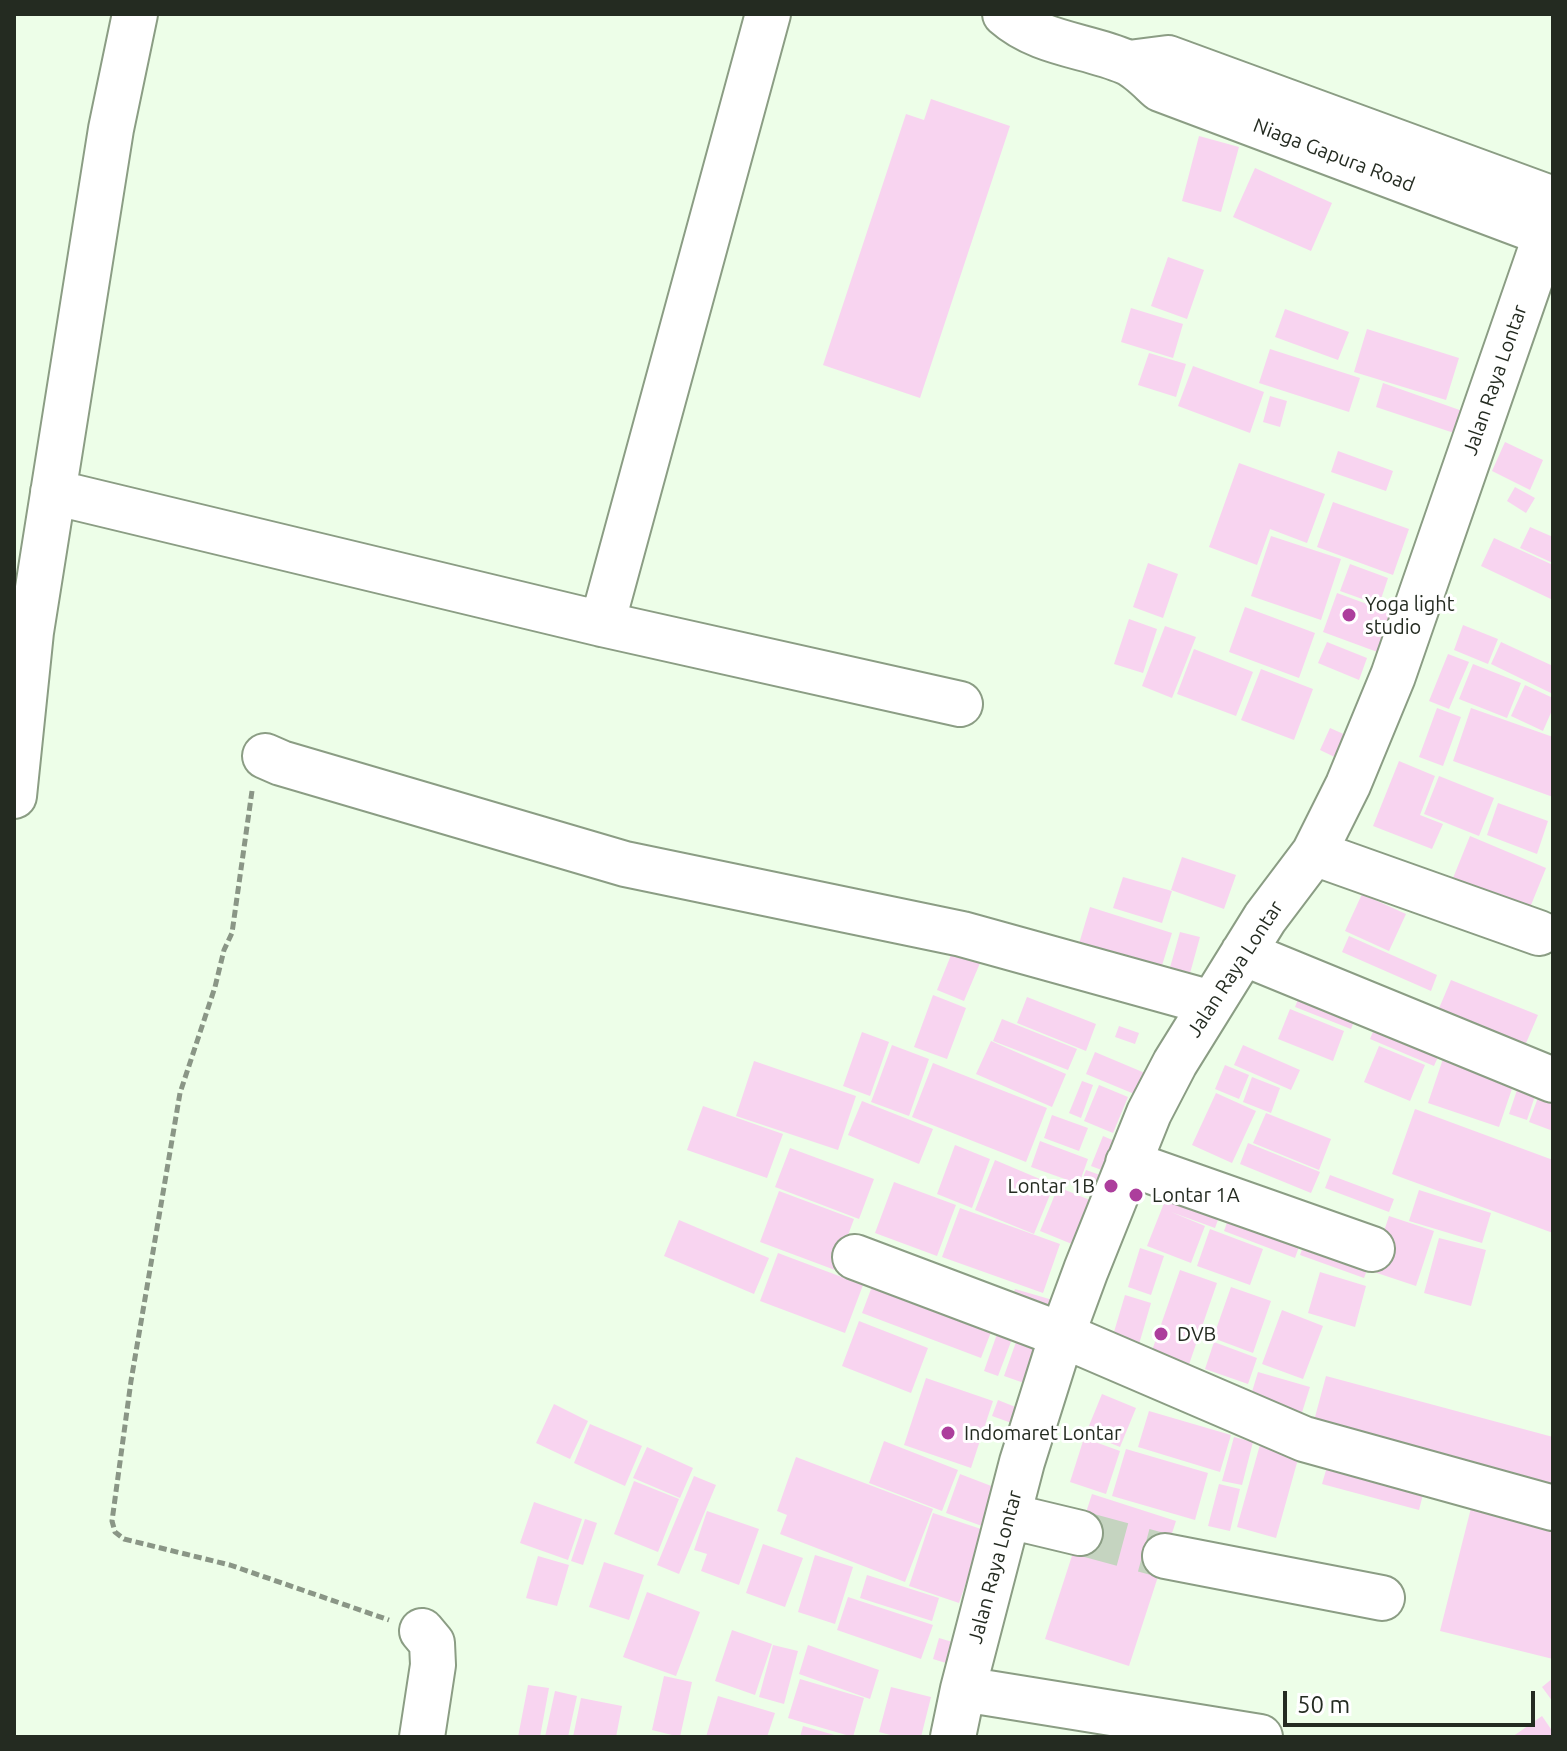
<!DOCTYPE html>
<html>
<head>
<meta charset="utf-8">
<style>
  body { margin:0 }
  #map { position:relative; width:1567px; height:1751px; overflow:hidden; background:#edfee8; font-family:Ubuntu,sans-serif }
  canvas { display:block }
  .frame { position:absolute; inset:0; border:16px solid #242b21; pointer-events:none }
  .scale { position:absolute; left:1283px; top:1691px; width:252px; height:36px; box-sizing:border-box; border:4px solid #242b21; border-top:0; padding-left:10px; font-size:24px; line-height:28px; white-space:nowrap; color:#242b21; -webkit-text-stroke:6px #fff; paint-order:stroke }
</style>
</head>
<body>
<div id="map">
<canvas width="1567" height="1751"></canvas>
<div class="frame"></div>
<div class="scale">50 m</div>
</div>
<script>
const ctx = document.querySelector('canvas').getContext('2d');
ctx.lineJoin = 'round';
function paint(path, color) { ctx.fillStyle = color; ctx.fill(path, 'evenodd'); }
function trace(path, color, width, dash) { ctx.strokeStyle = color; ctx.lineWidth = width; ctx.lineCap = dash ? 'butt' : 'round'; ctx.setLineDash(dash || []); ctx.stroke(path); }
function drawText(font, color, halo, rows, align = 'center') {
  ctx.font = font + ' Ubuntu,sans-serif'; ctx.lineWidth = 6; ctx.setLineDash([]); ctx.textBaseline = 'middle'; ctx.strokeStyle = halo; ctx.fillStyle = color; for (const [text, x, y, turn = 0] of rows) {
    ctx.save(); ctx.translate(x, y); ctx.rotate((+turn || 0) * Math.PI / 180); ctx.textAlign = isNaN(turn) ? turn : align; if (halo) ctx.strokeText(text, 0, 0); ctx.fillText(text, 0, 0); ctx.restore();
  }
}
paint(new Path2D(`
  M 931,99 L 1010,126 L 920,398 L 823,365 L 906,114 L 924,120 Z
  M 1199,136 L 1239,147 L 1221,212 L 1182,201 Z
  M 1255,168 L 1332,203 L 1311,251 L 1233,217 Z
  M 1168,257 L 1204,270 L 1187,319 L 1151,306 Z
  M 1131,308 L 1183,324 L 1173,358 L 1121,342 Z
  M 1285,309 L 1349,332 L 1338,360 L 1275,337 Z
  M 1367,329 L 1459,358 L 1446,400 L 1354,372 Z
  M 1270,349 L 1360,378 L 1349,412 L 1259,383 Z
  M 1149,353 L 1186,364 L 1176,397 L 1138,385 Z
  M 1193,366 L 1264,392 L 1250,433 L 1178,406 Z
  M 1383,383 L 1471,414 L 1463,436 L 1376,407 Z
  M 1270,396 L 1287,401 L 1280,427 L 1263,422 Z
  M 1505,442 L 1543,460 L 1530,490 L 1492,471 Z
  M 1338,451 L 1393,471 L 1386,491 L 1331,472 Z
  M 1239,463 L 1325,494 L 1307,543 L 1270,529 L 1257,565 L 1209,547 Z
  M 1515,487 L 1535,498 L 1526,513 L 1507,501 Z
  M 1333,502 L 1409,529 L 1393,575 L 1317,547 Z
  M 1530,527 L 1553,537 L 1553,563 L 1520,548 Z
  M 1271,536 L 1341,559 L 1321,620 L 1251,596 Z
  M 1494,538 L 1553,565 L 1553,600 L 1481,566 Z
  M 1148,563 L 1178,574 L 1163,618 L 1133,607 Z
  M 1350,564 L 1388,578 L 1379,605 L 1340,591 Z
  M 1337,593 L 1394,614 L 1380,653 L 1323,632 Z
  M 1245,607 L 1315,633 L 1299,678 L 1229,652 Z
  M 1129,619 L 1157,629 L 1143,673 L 1114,664 Z
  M 1463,625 L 1498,639 L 1488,664 L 1454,650 Z
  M 1165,626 L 1196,637 L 1172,698 L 1142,686 Z
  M 1327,642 L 1367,658 L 1359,680 L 1318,663 Z
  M 1501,642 L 1553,666 L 1553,694 L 1491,664 Z
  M 1194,649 L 1253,672 L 1236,716 L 1177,694 Z
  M 1448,654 L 1469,662 L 1449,709 L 1429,701 Z
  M 1473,664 L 1521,683 L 1507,718 L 1459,699 Z
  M 1261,669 L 1313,689 L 1294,740 L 1241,720 Z
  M 1525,685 L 1553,698 L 1553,708 L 1543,731 L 1511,716 Z
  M 1437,708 L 1461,717 L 1443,766 L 1419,757 Z
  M 1471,708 L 1553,737 L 1553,797 L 1453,761 Z
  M 1330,728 L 1357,740 L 1347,763 L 1320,750 Z
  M 1399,761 L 1435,776 L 1420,815 L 1443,824 L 1432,849 L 1373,826 Z
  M 1439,776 L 1494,798 L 1479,836 L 1424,814 Z
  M 1498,803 L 1548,821 L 1537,854 L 1487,835 Z
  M 1470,836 L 1546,868 L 1527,915 L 1451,883 Z
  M 1182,857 L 1236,875 L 1224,909 L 1171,890 Z
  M 1123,877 L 1172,891 L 1162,923 L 1113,908 Z
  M 1362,894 L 1406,914 L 1389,951 L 1345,931 Z
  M 1090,907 L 1172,933 L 1160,972 L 1078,947 Z
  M 1180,932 L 1200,937 L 1189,977 L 1169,971 Z
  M 1349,936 L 1437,975 L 1431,991 L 1342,952 Z
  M 955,945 L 983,956 L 964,1001 L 937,990 Z
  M 1451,980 L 1538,1015 L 1521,1055 L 1434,1020 Z
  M 1304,984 L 1360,1007 L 1351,1029 L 1295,1007 Z
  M 933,995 L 966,1008 L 947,1059 L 914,1047 Z
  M 1027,997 L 1096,1024 L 1086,1051 L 1017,1023 Z
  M 1290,1009 L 1344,1031 L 1333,1061 L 1278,1039 Z
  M 1380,1014 L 1445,1041 L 1434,1066 L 1370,1039 Z
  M 1002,1019 L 1077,1049 L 1068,1070 L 993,1041 Z
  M 1119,1026 L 1139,1033 L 1135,1044 L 1115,1037 Z
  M 862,1032 L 889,1042 L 870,1096 L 843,1086 Z
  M 991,1041 L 1066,1074 L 1052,1107 L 976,1074 Z
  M 892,1045 L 929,1059 L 909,1116 L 871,1102 Z
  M 1243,1045 L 1300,1070 L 1291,1090 L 1234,1065 Z
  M 1379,1046 L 1425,1065 L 1410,1101 L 1364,1082 Z
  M 1095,1052 L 1152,1076 L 1144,1098 L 1086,1074 Z
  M 1445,1053 L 1516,1077 L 1499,1127 L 1428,1103 Z
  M 754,1061 L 856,1096 L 838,1150 L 736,1116 Z
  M 933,1063 L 1047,1108 L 1026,1162 L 912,1117 Z
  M 1225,1065 L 1249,1075 L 1239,1099 L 1215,1089 Z
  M 1522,1075 L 1540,1081 L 1527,1120 L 1509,1114 Z
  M 1252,1077 L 1280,1088 L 1271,1113 L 1243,1102 Z
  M 1082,1081 L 1093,1085 L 1081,1118 L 1069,1113 Z
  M 1543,1084 L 1553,1087 L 1553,1131 L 1529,1122 Z
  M 1099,1085 L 1128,1097 L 1113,1133 L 1084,1121 Z
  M 1216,1093 L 1256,1111 L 1232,1163 L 1192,1145 Z
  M 862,1101 L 933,1129 L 919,1164 L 848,1135 Z
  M 703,1106 L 783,1134 L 767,1178 L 687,1150 Z
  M 1415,1109 L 1553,1160 L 1553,1233 L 1392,1174 Z
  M 1266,1113 L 1331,1139 L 1319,1170 L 1253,1143 Z
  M 1052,1115 L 1088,1128 L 1079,1151 L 1044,1138 Z
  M 1103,1136 L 1124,1145 L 1112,1174 L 1091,1166 Z
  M 1040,1141 L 1088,1159 L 1079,1184 L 1031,1167 Z
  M 1248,1143 L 1320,1172 L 1311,1193 L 1240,1164 Z
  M 955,1145 L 990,1159 L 972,1208 L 937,1194 Z
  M 790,1148 L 874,1179 L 859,1219 L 775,1187 Z
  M 995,1160 L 1054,1185 L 1034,1234 L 975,1210 Z
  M 1086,1170 L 1100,1175 L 1093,1196 L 1078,1190 Z
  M 1330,1175 L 1394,1199 L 1389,1212 L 1325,1188 Z
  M 894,1182 L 956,1205 L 937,1256 L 875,1233 Z
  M 1172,1183 L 1225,1201 L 1215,1228 L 1171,1212 L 1205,1226 L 1191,1263 L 1147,1246 Z
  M 1058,1187 L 1107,1207 L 1089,1251 L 1040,1231 Z
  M 1419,1190 L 1491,1213 L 1482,1243 L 1409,1221 Z
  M 779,1191 L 854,1219 L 835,1270 L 760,1242 Z
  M 1234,1203 L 1305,1230 L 1295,1258 L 1224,1231 Z
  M 960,1208 L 1060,1244 L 1043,1293 L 942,1257 Z
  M 1389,1216 L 1434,1231 L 1416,1286 L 1371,1271 Z
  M 679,1220 L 769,1258 L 754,1294 L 664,1256 Z
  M 1210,1229 L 1263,1249 L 1250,1285 L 1197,1266 Z
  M 1309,1230 L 1373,1254 L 1364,1278 L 1300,1255 Z
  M 1439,1238 L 1486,1250 L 1471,1306 L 1424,1293 Z
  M 1140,1248 L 1164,1256 L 1151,1295 L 1128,1287 Z
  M 778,1253 L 863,1285 L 845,1333 L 760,1301 Z
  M 879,1268 L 998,1314 L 981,1358 L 862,1313 Z
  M 1180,1270 L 1217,1283 L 1184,1379 L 1147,1365 Z
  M 1320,1272 L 1366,1286 L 1355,1327 L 1308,1313 Z
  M 1231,1287 L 1271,1301 L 1253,1353 L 1213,1338 Z
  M 1015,1289 L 1063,1303 L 1057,1324 L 1009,1309 Z
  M 1125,1295 L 1151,1303 L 1137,1351 L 1111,1342 Z
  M 1282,1310 L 1323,1326 L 1303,1379 L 1262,1364 Z
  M 859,1321 L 928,1348 L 911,1393 L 842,1366 Z
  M 997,1334 L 1012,1339 L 998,1376 L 984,1371 Z
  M 1016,1342 L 1053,1355 L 1041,1389 L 1004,1376 Z
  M 1214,1342 L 1257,1358 L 1248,1384 L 1205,1369 Z
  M 1258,1372 L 1310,1387 L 1299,1422 L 1248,1405 Z
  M 1326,1376 L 1553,1437 L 1553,1498 L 1311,1432 Z
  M 926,1378 L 993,1401 L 971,1468 L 904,1445 Z
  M 1102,1394 L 1136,1408 L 1120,1447 L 1086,1433 Z
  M 998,1400 L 1023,1410 L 1017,1425 L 992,1416 Z
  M 554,1404 L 588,1421 L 570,1459 L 536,1443 Z
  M 1149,1411 L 1231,1435 L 1220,1472 L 1138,1447 Z
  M 590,1424 L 642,1446 L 625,1486 L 574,1463 Z
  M 1234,1437 L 1253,1442 L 1242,1485 L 1222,1481 Z
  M 1084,1438 L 1120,1451 L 1106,1494 L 1070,1482 Z
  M 884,1441 L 958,1470 L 942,1511 L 869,1483 Z
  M 1261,1441 L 1300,1452 L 1276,1538 L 1237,1527 Z
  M 647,1447 L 693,1468 L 680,1498 L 633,1478 Z
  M 1126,1449 L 1208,1473 L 1195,1520 L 1112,1496 Z
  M 1331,1453 L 1427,1479 L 1419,1510 L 1322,1484 Z
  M 796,1457 L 933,1509 L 905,1582 L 780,1534 L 787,1515 L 777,1511 Z
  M 960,1474 L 1007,1492 L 993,1530 L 946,1513 Z
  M 694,1476 L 716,1485 L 679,1574 L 657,1565 Z
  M 634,1481 L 679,1499 L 658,1552 L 614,1534 Z
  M 1219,1484 L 1240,1489 L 1230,1531 L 1208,1526 Z
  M 1092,1494 L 1176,1521 L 1129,1666 L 1045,1639 Z
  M 534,1502 L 582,1519 L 568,1560 L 520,1543 Z
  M 1471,1508 L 1553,1528 L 1553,1659 L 1440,1631 Z
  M 707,1511 L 759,1529 L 739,1585 L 701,1571 L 707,1554 L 694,1550 Z
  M 933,1513 L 984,1530 L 959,1603 L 909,1586 Z
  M 585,1519 L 597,1523 L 583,1565 L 571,1561 Z
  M 763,1544 L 803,1558 L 785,1607 L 746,1593 Z
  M 815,1555 L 853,1567 L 835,1624 L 798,1612 Z
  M 538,1556 L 569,1565 L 557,1606 L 526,1598 Z
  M 604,1562 L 644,1575 L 629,1620 L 589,1607 Z
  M 867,1575 L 939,1598 L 932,1621 L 860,1598 Z
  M 647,1592 L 700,1612 L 676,1676 L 623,1657 Z
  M 848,1597 L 933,1625 L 921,1659 L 837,1630 Z
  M 732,1630 L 772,1644 L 755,1695 L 715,1681 Z
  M 939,1638 L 969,1647 L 962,1668 L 933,1659 Z
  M 773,1645 L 798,1651 L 784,1704 L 759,1697 Z
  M 808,1645 L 879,1670 L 870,1699 L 799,1674 Z
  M 664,1676 L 692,1682 L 680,1737 L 652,1730 Z
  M 1553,1678 L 1553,1702 L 1542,1687 Z
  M 800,1679 L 864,1698 L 853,1737 L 788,1718 Z
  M 528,1685 L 549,1688 L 540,1737 L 518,1737 Z
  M 891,1687 L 931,1697 L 921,1737 L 898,1737 L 879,1732 Z
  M 555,1691 L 577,1696 L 568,1737 L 545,1737 Z
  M 718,1696 L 775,1713 L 767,1737 L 706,1737 Z
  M 581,1698 L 622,1706 L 616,1737 L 573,1737 Z
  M 1542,1716 L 1553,1732 L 1551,1737 L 1512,1737 Z
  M 803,1726 L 838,1736 L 838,1737 L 800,1737 Z`), '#f8d4f0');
trace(new Path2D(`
  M 1080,1533 L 1165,1556`), '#c5d4c0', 44, [44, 22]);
const minor = new Path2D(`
  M 1005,14 C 1039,44 1086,45 1126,62 C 1138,67 1150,80 1160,89 L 1546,234
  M 1129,63 L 1168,58 L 1553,199
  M 53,492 L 602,624 L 960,704
  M 602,624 L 768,14
  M 265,756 L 281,763 L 625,864 L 962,934 L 1211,1003
  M 14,796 L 31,632 L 111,129 L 135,14
  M 1314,853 L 1539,933
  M 1243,953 L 1553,1080
  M 1128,1163 L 1372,1249
  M 855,1257 L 1062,1335 L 1304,1439 L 1553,1508
  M 1009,1516 L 1080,1533
  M 1165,1556 L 1382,1598
  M 963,1689 L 1260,1737
  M 422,1737 L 433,1665 L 432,1643 L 422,1631
  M 953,1737 L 963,1689 L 1022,1462 L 1062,1335 L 1086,1270 L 1149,1113 L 1175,1063 L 1265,918 L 1314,853 L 1348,785 L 1393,676 L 1553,214`);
trace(minor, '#8b9d84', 48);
trace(new Path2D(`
  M 252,791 L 232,933 L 224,950 L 215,987 L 180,1093 L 131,1381 L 112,1521 L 115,1532 L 124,1539 L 230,1565 L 389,1620`), '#8a9686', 5, [8, 4]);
trace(minor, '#fff', 44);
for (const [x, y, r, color] of [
  [1349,615,8,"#ac3e9c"],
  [1111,1186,8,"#ac3e9c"],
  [1136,1195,8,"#ac3e9c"],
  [1161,1334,8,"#ac3e9c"],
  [948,1433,8,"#ac3e9c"]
]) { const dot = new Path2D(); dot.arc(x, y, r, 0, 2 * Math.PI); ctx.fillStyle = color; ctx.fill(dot); trace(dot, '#fff', 3); }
drawText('20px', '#242b21', '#fff', [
  ["Niaga Gapura Road",1334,155,21],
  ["Jalan Raya Lontar",1495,380,-71],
  ["Jalan Raya Lontar",1235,969,-57],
  ["Jalan Raya Lontar",995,1567,-75]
]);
drawText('20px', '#242b21', '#fff', [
  ["Yoga light",1365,604],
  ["studio",1365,627],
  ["Lontar 1B",1095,1186,"right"],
  ["Lontar 1A",1152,1195],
  ["DVB",1177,1334],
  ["Indomaret Lontar",964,1433]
], 'left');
</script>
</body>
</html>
